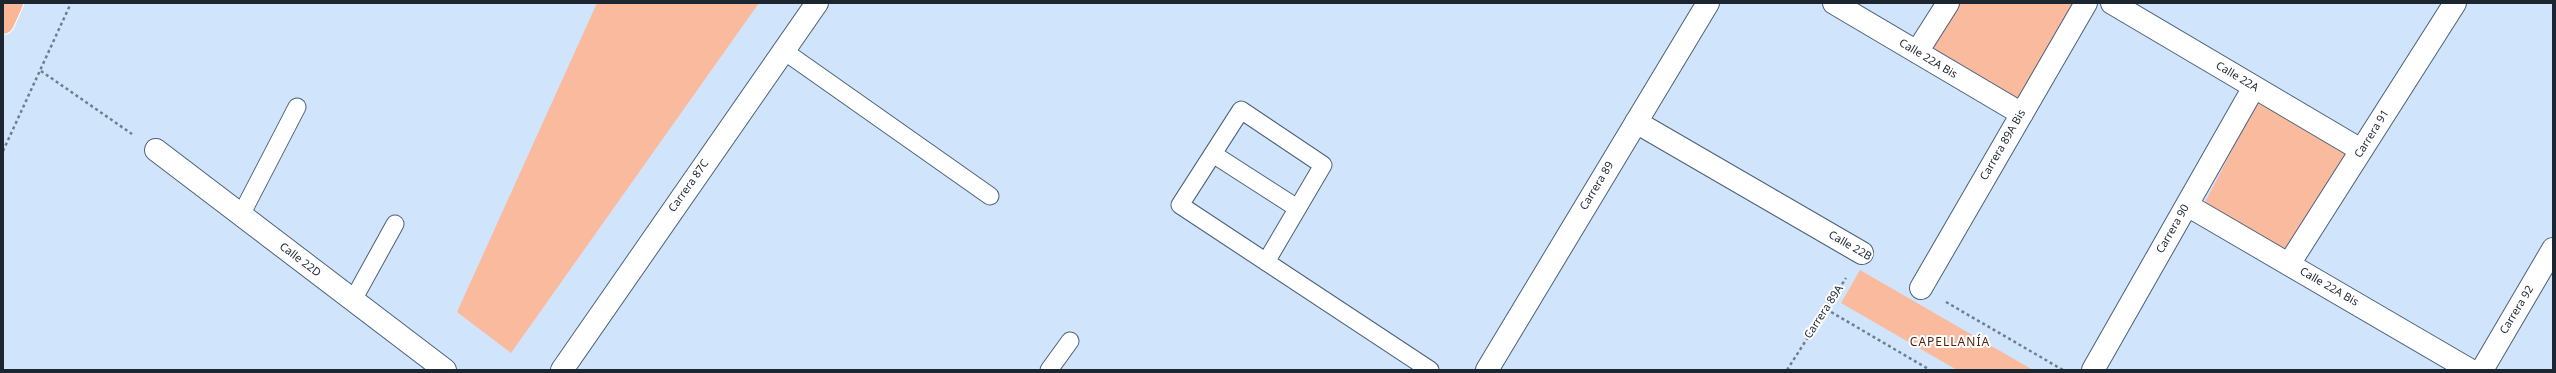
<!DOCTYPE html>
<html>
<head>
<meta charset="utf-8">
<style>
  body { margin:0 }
  #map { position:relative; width:2556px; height:373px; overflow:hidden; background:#d0e5fc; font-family:"Noto Sans",sans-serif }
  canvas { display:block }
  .frame { position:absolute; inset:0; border:4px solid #1c2630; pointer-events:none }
</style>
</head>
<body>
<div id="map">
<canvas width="2556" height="373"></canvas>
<div class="frame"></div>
</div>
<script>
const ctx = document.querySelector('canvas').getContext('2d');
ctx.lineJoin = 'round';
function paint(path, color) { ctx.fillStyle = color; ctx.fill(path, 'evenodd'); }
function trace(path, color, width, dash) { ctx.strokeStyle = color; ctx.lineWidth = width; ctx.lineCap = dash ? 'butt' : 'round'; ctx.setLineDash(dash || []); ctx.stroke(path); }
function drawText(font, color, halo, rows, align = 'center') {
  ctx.font = font + ' "Noto Sans",sans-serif'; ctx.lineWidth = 4; ctx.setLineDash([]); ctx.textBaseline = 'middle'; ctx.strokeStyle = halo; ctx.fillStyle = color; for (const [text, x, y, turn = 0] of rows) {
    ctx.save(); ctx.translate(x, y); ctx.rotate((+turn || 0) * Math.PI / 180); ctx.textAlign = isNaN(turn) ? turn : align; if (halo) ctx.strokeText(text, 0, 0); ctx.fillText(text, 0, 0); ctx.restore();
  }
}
paint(new Path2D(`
  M 597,3 L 759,3 L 511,353 L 457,312 Z
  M 1954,3 L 2080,3 L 2017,102 L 1924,48 Z
  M 2258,100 L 2348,152 L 2289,253 L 2205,202 Z
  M 1860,270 L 2033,370 L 1957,370 L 1841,303 Z`), '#faba9e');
const service = new Path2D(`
  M 784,51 L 990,196
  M 1213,154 L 1297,208
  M 241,215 L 297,107
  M 1266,262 L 1323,165 L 1241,110 L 1180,205 L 1430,370
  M 353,300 L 395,224
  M 1049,370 L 1070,341`);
const minor = new Path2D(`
  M 1834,3 L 2022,114
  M 2112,3 L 2361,150
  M 1917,52 L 1948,3
  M 1636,122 L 1862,253
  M 156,150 L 445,370
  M 2187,205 L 2470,370
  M 2289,264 L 2455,3
  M 1921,288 L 2086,3
  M 562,370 L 817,3
  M 1487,370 L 1708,3
  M 2093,370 L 2254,87
  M 2482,370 L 2553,249`);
const primary = new Path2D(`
  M 3,23 L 12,3`);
trace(service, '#4a6179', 19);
trace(minor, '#4a6179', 24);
trace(primary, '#fff', 24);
trace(new Path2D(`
  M 41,71 L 132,134
  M 3,151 L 71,3
  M 1946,302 L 2063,370
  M 1826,309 L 1930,370
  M 1787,370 L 1846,278`), '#6f7e8e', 2.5, [3, 3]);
trace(service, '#fff', 17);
trace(minor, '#fff', 22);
trace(primary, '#fab797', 22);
drawText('11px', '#1c2630', '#fff', [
  ["Calle 22A Bis",1928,59,31],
  ["Calle 22A",2237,77,31],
  ["Carrera 91",2372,134,-58],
  ["Carrera 89A Bis",2003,145,-60],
  ["Carrera 87C",689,186,-55],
  ["Carrera 89",1597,186,-59],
  ["Carrera 90",2173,229,-60],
  ["Calle 22B",1850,246,30],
  ["Calle 22D",300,260,37],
  ["Calle 22A Bis",2329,287,30],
  ["Carrera 92",2517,310,-59],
  ["Carrera 89A",1824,312,-57]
]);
ctx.letterSpacing = '1px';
drawText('12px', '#53230a', '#fff', [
  ["CAPELLANÍA",1950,343]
]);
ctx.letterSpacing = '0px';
</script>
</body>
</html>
